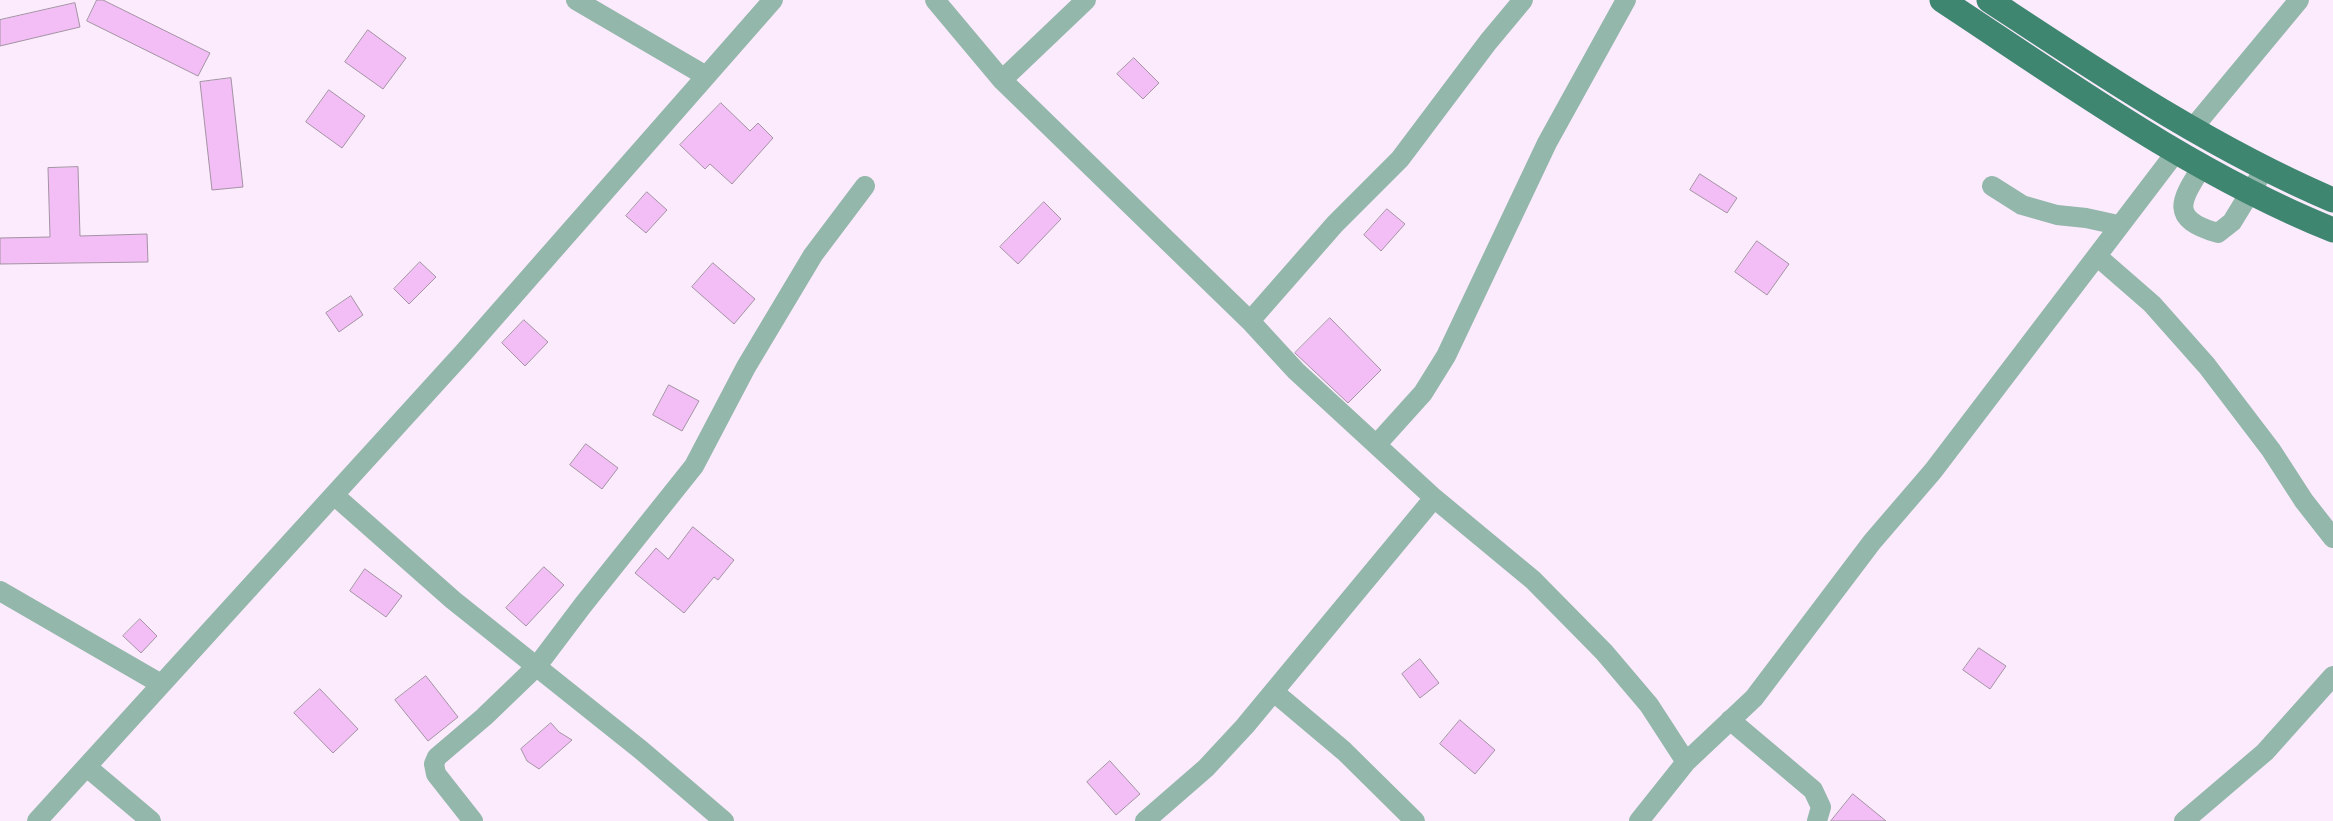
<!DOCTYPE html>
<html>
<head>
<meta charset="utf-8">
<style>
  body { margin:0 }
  canvas { display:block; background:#fcebfd }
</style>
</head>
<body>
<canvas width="2333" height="821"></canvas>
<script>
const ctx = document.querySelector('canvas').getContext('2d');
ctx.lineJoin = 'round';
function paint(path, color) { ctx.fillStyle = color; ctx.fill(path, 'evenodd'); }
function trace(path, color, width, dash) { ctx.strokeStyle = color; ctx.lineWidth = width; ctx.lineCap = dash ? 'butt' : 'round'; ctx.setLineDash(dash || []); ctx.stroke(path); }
const building = new Path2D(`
  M 97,0 L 103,0 L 210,53 L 198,76 L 87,21 Z
  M 75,3 L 80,27 L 0,46 L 0,20 Z
  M 368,30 L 406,58 L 383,89 L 345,62 Z
  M 1134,58 L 1159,83 L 1143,99 L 1117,74 Z
  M 231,78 L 243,187 L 212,190 L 200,82 Z
  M 329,90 L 365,116 L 342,148 L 306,122 Z
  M 721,103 L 750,131 L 758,123 L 773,138 L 732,184 L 710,164 L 705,169 L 680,145 Z
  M 78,167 L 80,236 L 147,234 L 148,262 L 0,264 L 0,238 L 50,237 L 48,168 Z
  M 1700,174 L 1737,198 L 1727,213 L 1690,190 Z
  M 647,192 L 667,210 L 646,233 L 626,216 Z
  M 1044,202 L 1061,219 L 1018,264 L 1000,247 Z
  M 1387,209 L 1405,224 L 1381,251 L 1364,235 Z
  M 1757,241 L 1789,264 L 1767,295 L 1735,272 Z
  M 420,262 L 436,277 L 409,304 L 394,289 Z
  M 713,263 L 755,299 L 734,324 L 692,287 Z
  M 351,296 L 363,315 L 339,332 L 326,313 Z
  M 1330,318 L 1381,370 L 1348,403 L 1295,353 Z
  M 524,320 L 548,342 L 525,366 L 502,343 Z
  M 669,385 L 699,401 L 682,431 L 653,415 Z
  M 586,444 L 618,468 L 602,489 L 570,465 Z
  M 693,527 L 734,560 L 718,580 L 714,577 L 684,613 L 635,573 L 656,548 L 668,559 Z
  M 544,567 L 564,585 L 526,626 L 506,608 Z
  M 365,569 L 402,596 L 386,617 L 350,591 Z
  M 140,619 L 157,636 L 141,653 L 123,636 Z
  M 1979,648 L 2006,666 L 1990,689 L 1963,670 Z
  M 1420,659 L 1439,683 L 1420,698 L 1402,674 Z
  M 426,676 L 458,717 L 428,741 L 395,700 Z
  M 320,689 L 358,729 L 333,753 L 294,713 Z
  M 1460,720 L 1495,750 L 1475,774 L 1440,744 Z
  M 551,723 L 559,732 L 572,740 L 539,769 L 527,761 L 521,749 Z
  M 1110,761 L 1140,794 L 1116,815 L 1087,782 Z
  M 1853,794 L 1886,821 L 1831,821 Z`);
paint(building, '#f2bef5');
trace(building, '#a393a3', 1);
trace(new Path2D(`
  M 576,0 L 706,76
  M 935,0 L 1002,80 L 1250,321 L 1296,371 L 1434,498 L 1533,580 L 1604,652 L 1649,705 L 1686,762
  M 1002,80 L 1086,0
  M 2192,129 L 2299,0
  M 2202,167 C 2180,201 2169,219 2218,233 L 2232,222 L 2265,168
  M 1992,186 L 2022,205 L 2057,215 L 2086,218 L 2118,225
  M 2098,257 L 2152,304 L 2207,366 L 2271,450 L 2304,501 L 2333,538
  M 1250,321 L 1335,224 L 1400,159 L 1488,42 L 1523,0
  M 1377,444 L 1423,393 L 1446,356 L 1547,143 L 1626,0
  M 334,495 L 453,600 L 641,750 L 724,821
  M 0,591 L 161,684
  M 1274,692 L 1344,751 L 1415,821
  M 1730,720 L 1813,790 L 1821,807 L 1817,821
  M 87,767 L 151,821
  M 37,821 L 464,352 L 773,0
  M 473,821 L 436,774 L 434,764 L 437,757 L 484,717 L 537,666 L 583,605 L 694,466 L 746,367 L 813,255 L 865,186
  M 1145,821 L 1206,768 L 1245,726 L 1434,498
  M 1639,821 L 1686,762 L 1754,698 L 1872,542 L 1933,471 L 2176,152
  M 2184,821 L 2265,752 L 2333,676`), '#94b7ab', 20);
trace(new Path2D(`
  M 1942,0 C 2068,83 2192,173 2333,230
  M 1989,0 C 2100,73 2211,148 2333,200`), '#3f8671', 25);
</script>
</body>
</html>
